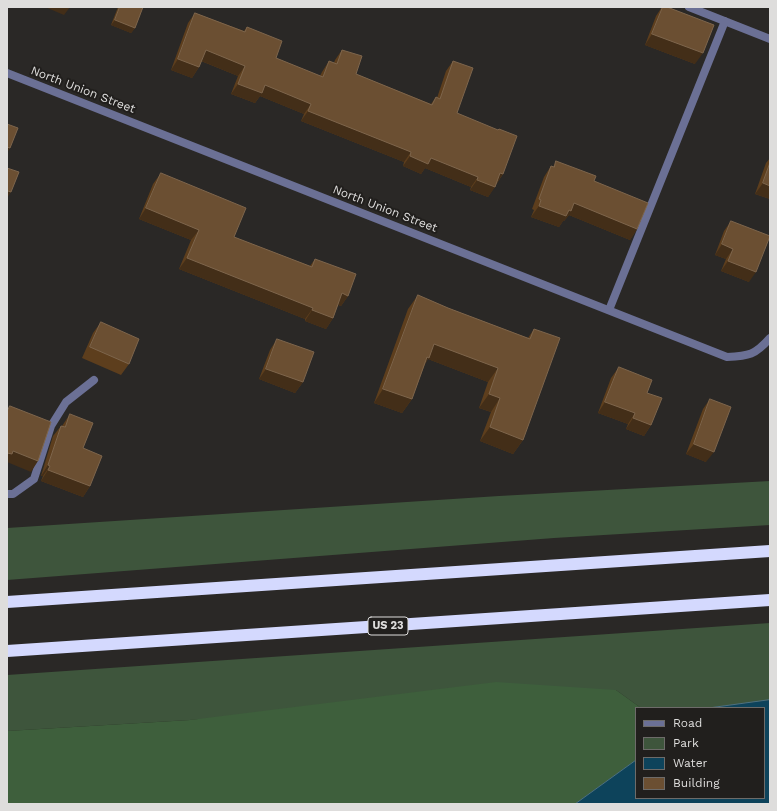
<!DOCTYPE html>
<html>
<head>
<meta charset="utf-8">
<style>
  body { margin:0 }
  #map { position:relative; width:777px; height:811px; overflow:hidden; background:#2a2826; font-family:"Work Sans",sans-serif }
  canvas { display:block }
  .frame { position:absolute; inset:0; border:8px solid #dedddc; pointer-events:none }
  .legend { position:absolute; left:635px; top:707px; width:130px; height:92px; box-sizing:border-box; background:#211f1d; border:1px solid #6d6b69; margin:0; padding:5px 7px; list-style:none; font-size:12px; color:#dedddc }
  .legend li { display:flex; align-items:center; gap:8px; height:20px }
  .legend b { width:20px; border:1px solid #6d6b69 }
</style>
</head>
<body>
<div id="map">
<canvas width="777" height="811"></canvas>
<div class="frame"></div>
<ul class="legend">
<li><b style="height:5px;background:#6b7095"></b>Road</li>
<li><b style="height:11px;background:#3e553c"></b>Park</li>
<li><b style="height:11px;background:#0d435b"></b>Water</li>
<li><b style="height:11px;background:#6b4f32"></b>Building</li>
</ul>
</div>
<script>
const ctx = document.querySelector('canvas').getContext('2d');
ctx.lineJoin = 'round';
function paint(path, color) { ctx.fillStyle = color; ctx.fill(path, 'evenodd'); }
function trace(path, color, width, dash) { ctx.strokeStyle = color; ctx.lineWidth = width; ctx.lineCap = dash ? 'butt' : 'round'; ctx.setLineDash(dash || []); ctx.stroke(path); }
function drawText(font, color, halo, rows, align = 'center') {
  ctx.font = font + ' "Work Sans",sans-serif'; ctx.lineWidth = 4; ctx.setLineDash([]); ctx.textBaseline = 'middle'; ctx.strokeStyle = halo; ctx.fillStyle = color; for (const [text, x, y, turn = 0] of rows) {
    ctx.save(); ctx.translate(x, y); ctx.rotate((+turn || 0) * Math.PI / 180); ctx.textAlign = isNaN(turn) ? turn : align; if (halo) ctx.strokeText(text, 0, 0); ctx.fillText(text, 0, 0); ctx.restore();
  }
}
paint(new Path2D(`
  M 770,481 L 770,525 L 554,538 L 7,580 L 7,528 L 499,496 Z
  M 770,623 L 770,700 L 709,708 L 641,708 L 616,690 L 190,720 L 7,731 L 7,675 Z`), '#3e553c');
paint(new Path2D(`
  M 496,682 L 616,690 L 641,708 L 636,708 L 636,760 L 575,804 L 7,804 L 7,731 L 190,720 Z`), '#3e5f3c');
const water = new Path2D(`
  M 770,700 L 770,804 L 575,804 L 636,760 L 636,798 L 764,798 L 764,708 L 709,708 Z`);
paint(water, '#0d435b');
trace(water, '#4c7182', 1);
trace(new Path2D(`
  M 689,7 L 770,39
  M 609,310 L 725,21
  M 7,494 L 13,494 L 34,479 L 51,426 L 66,402 L 94,380`), '#6b7095', 8);
trace(new Path2D(`
  M 7,73 L 727,357 C 749,356 755,355 770,338`), '#6b7095', 8);
trace(new Path2D(`
  M 7,602 L 770,551
  M 7,651 L 770,600`), '#d4d9fe', 12);
paint(new Path2D(`
  M 118,7 L 143,7 L 135,28 L 131,33 L 111,25 Z
  M 662,7 L 667,7 L 695,64 L 645,45 L 656,16 Z
  M 195,13 L 244,31 L 247,27 L 276,58 L 320,76 L 322,72 L 329,61 L 334,63 L 335,60 L 342,50 L 356,74 L 431,104 L 436,97 L 437,98 L 446,71 L 453,61 L 457,113 L 503,174 L 488,197 L 470,190 L 471,187 L 425,168 L 421,174 L 403,166 L 404,162 L 301,121 L 304,114 L 260,96 L 255,103 L 231,94 L 238,76 L 201,61 L 199,67 L 192,78 L 171,70 L 188,23 Z
  M 770,158 L 770,199 L 755,194 L 766,163 Z
  M 556,161 L 594,181 L 637,229 L 630,240 L 569,215 L 564,221 L 563,221 L 559,227 L 531,217 L 534,210 L 532,209 L 544,177 L 551,166 L 553,167 Z
  M 161,173 L 234,237 L 310,266 L 315,259 L 348,296 L 341,306 L 338,305 L 333,318 L 326,329 L 305,321 L 305,319 L 179,269 L 191,240 L 139,219 L 153,184 Z
  M 731,221 L 749,282 L 721,271 L 726,259 L 715,255 L 724,231 Z
  M 418,295 L 448,308 L 528,338 L 534,329 L 523,440 L 513,454 L 480,441 L 491,412 L 479,408 L 488,382 L 428,359 L 425,364 L 412,399 L 402,413 L 374,403 L 408,309 Z
  M 101,322 L 129,364 L 121,375 L 82,358 L 93,333 Z
  M 277,339 L 303,382 L 295,393 L 259,379 L 270,350 Z
  M 619,367 L 647,393 L 651,425 L 644,436 L 626,429 L 628,424 L 598,413 L 611,378 Z
  M 710,399 L 706,462 L 686,454 L 703,409 Z
  M 70,414 L 83,448 L 90,486 L 83,497 L 41,481 L 43,476 L 41,476 L 53,436 L 61,426 L 62,426 Z`), '#5d3e1d');
paint(new Path2D(`
  M 45,7 L 70,7 L 64,15 Z
  M 115,20 L 135,28 L 131,33 L 111,25 Z
  M 652,34 L 703,53 L 695,64 L 645,45 Z
  M 206,50 L 245,66 L 238,76 L 199,60 Z
  M 178,59 L 199,67 L 192,78 L 171,70 Z
  M 238,84 L 265,85 L 311,104 L 304,114 L 260,96 L 255,103 L 231,94 Z
  M 308,111 L 411,152 L 404,162 L 301,121 Z
  M 7,147 L 10,148 L 7,153 Z
  M 410,156 L 431,158 L 478,177 L 471,187 L 425,168 L 421,174 L 403,166 Z
  M 500,173 L 503,174 L 496,184 L 493,183 Z
  M 477,180 L 495,187 L 488,197 L 470,190 Z
  M 763,183 L 770,186 L 770,199 L 755,194 Z
  M 8,191 L 11,192 L 7,198 L 7,192 Z
  M 574,203 L 637,229 L 630,240 L 569,215 L 564,221 L 563,221 L 559,227 L 531,217 L 539,206 L 569,210 Z
  M 146,208 L 199,230 L 191,240 L 139,219 Z
  M 722,244 L 733,249 L 726,259 L 715,255 Z
  M 187,258 L 313,308 L 305,319 L 179,269 Z
  M 728,261 L 756,272 L 749,282 L 721,271 Z
  M 342,293 L 348,296 L 341,306 L 335,304 Z
  M 312,310 L 333,318 L 326,329 L 305,321 Z
  M 434,344 L 498,368 L 488,382 L 428,359 L 419,372 Z
  M 266,369 L 303,382 L 295,393 L 259,379 Z
  M 383,389 L 412,399 L 402,413 L 374,403 Z
  M 489,394 L 500,398 L 491,412 L 479,408 Z
  M 605,402 L 635,413 L 628,424 L 598,413 Z
  M 633,418 L 651,425 L 644,436 L 626,429 Z
  M 490,427 L 523,440 L 513,454 L 480,441 Z
  M 694,444 L 714,452 L 706,462 L 686,454 Z
  M 13,451 L 38,461 L 31,472 L 7,462 L 7,453 Z
  M 48,465 L 50,466 L 43,476 L 41,476 Z
  M 48,470 L 90,486 L 83,497 L 41,481 Z`), '#432e18');
const building = new Path2D(`
  M 120,7 L 143,7 L 135,28 L 115,20 Z
  M 663,7 L 667,7 L 714,25 L 703,53 L 652,34 Z
  M 195,13 L 245,32 L 247,27 L 282,41 L 276,58 L 323,77 L 329,61 L 337,64 L 342,50 L 362,56 L 356,74 L 432,105 L 436,97 L 440,99 L 453,61 L 473,68 L 457,113 L 498,130 L 499,129 L 517,136 L 503,174 L 500,173 L 495,187 L 477,180 L 478,177 L 431,158 L 428,164 L 410,156 L 411,152 L 308,111 L 311,104 L 265,85 L 262,93 L 238,84 L 245,66 L 206,50 L 199,67 L 178,59 Z
  M 7,124 L 18,128 L 10,148 L 7,147 Z
  M 556,161 L 596,176 L 594,181 L 648,203 L 637,229 L 574,203 L 571,211 L 569,210 L 566,216 L 539,206 L 541,200 L 539,199 L 551,166 L 554,167 Z
  M 770,163 L 770,186 L 763,183 Z
  M 7,168 L 19,172 L 11,192 L 8,191 L 7,192 Z
  M 161,173 L 246,208 L 234,237 L 312,267 L 315,259 L 356,274 L 348,296 L 342,293 L 333,318 L 312,310 L 313,308 L 187,258 L 199,230 L 146,208 Z
  M 731,221 L 770,236 L 756,272 L 728,261 L 733,249 L 722,244 Z
  M 418,295 L 448,308 L 530,339 L 534,329 L 560,338 L 523,440 L 490,427 L 500,398 L 489,394 L 498,368 L 434,344 L 429,358 L 427,357 L 412,399 L 383,389 Z
  M 101,322 L 139,339 L 129,364 L 90,347 Z
  M 277,339 L 314,352 L 303,382 L 266,369 Z
  M 619,367 L 652,380 L 647,393 L 662,398 L 651,425 L 633,418 L 635,413 L 605,402 Z
  M 710,399 L 731,407 L 714,452 L 694,444 Z
  M 10,406 L 51,422 L 38,461 L 13,451 L 12,454 L 7,453 L 7,412 Z
  M 70,414 L 93,423 L 83,448 L 102,456 L 90,486 L 48,470 L 50,466 L 48,465 L 61,426 L 65,427 Z`);
paint(building, '#6b4f32');
trace(building, '#7d654c', 1);
for (const [x, y, w] of [
  [388,626,40]
]) { const box = new Path2D(); box.roundRect(x - w / 2, y - 9, w, 18, 3); ctx.fillStyle = '#211f1d'; ctx.fill(box); trace(box, '#dedddc', 1); }
drawText('bold 11px', '#dedddc', null, [
  ["US 23",388,626]
]);
drawText('12px', '#dedddc', '#211f1d', [
  ["North Union Street",83,90,21],
  ["North Union Street",385,209,21]
]);
</script>
</body>
</html>
